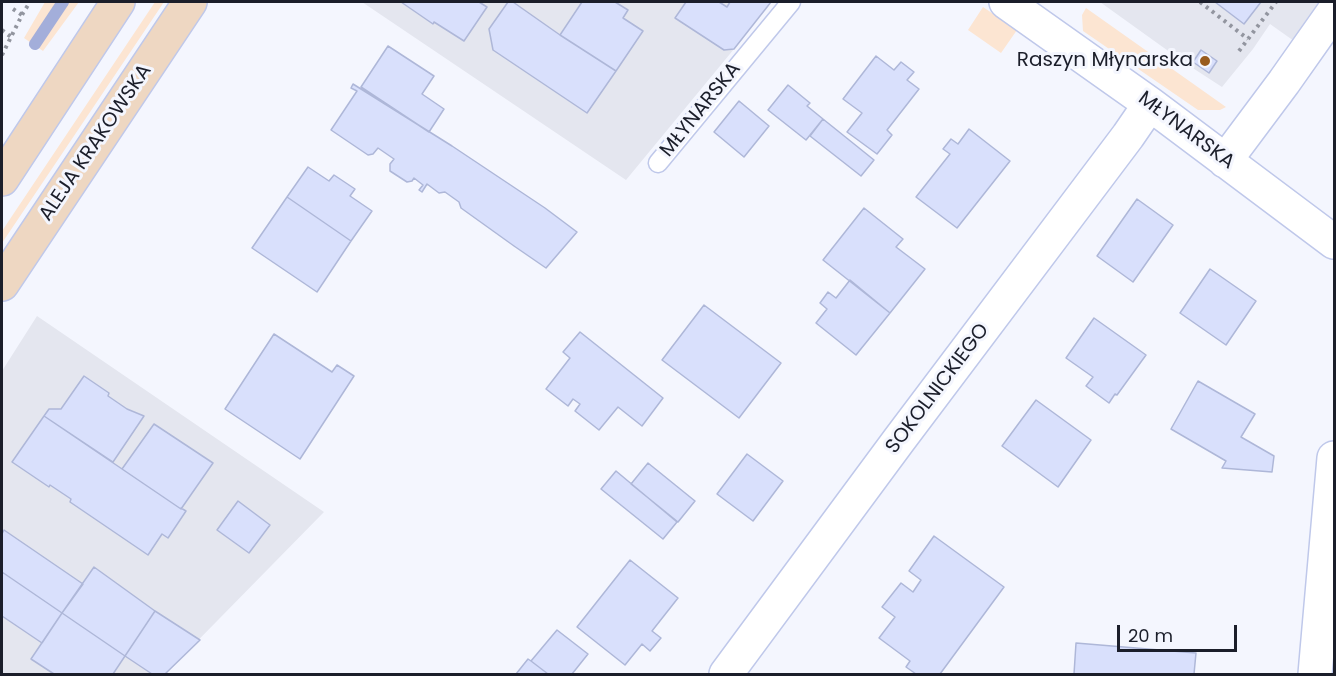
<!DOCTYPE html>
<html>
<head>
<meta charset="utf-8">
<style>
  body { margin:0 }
  #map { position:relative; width:1336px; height:676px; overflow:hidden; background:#f4f6fe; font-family:Poppins,sans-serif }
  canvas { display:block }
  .frame { position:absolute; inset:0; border:3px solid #1b1e2a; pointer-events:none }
  .scale { position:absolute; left:1117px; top:625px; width:120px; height:27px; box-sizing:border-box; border:3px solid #1b1e2a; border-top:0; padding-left:8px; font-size:18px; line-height:21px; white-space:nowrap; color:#1b1e2a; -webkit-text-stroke:4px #f4f6fe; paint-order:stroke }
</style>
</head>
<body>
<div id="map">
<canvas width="1336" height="676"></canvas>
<div class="frame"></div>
<div class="scale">20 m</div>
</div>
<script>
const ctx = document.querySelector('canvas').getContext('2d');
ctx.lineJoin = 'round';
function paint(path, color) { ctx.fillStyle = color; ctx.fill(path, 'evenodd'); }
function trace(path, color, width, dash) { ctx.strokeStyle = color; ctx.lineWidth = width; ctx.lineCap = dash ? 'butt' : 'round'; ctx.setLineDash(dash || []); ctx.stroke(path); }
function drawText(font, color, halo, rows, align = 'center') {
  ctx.font = font + ' Poppins,sans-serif'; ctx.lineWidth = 6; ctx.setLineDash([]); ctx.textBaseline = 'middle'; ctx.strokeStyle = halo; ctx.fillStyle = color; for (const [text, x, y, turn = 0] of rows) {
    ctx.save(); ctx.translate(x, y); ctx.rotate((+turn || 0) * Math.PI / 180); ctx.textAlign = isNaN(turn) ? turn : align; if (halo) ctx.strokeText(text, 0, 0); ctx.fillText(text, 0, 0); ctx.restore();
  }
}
paint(new Path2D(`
  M 362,2 L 771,2 L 734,49 L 626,180 Z
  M 1100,2 L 1321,2 L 1294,41 L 1270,24 L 1253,49 L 1222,87 L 1185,63 Z
  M 37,316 L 324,512 L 165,674 L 2,674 L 2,371 Z`), '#e4e6ef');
paint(new Path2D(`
  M 45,2 L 79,2 L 43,51 L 24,38 Z
  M 155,2 L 164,2 L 2,243 L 2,231 Z
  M 983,7 L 1017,30 L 1001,53 L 968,30 Z
  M 1086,8 L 1226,107 L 1220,110 L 1198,110 L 1083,31 L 1082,15 Z`), '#fce5d2');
trace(new Path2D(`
  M 35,44 L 63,2`), '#a3aeda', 12);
const building = new Path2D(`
  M 401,2 L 479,2 L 487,7 L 464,41 L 434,22 L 433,24 Z
  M 508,2 L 513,2 L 560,35 L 616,71 L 587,113 L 493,50 L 489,29 Z
  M 582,2 L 615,2 L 628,10 L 623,18 L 643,31 L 616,71 L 560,35 Z
  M 686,2 L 719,2 L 727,7 L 730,2 L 771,2 L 734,49 L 724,50 L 675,18 Z
  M 1215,2 L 1261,2 L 1244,24 Z
  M 388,46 L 434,76 L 422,94 L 444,109 L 429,132 L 361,87 Z
  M 1201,50 L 1217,61 L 1209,73 L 1193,62 Z
  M 876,56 L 894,70 L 901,62 L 914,72 L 907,80 L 919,89 L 887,130 L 892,135 L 877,154 L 847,132 L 862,113 L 843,99 Z
  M 353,84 L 452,146 L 545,208 L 577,232 L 546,268 L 514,246 L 461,208 L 459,202 L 445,192 L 439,193 L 427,184 L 422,192 L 419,190 L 423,185 L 414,178 L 412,181 L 407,182 L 390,171 L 390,164 L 394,159 L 378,148 L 373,154 L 368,155 L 331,130 L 357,91 L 351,88 Z
  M 788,85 L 810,103 L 807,106 L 823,119 L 806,140 L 768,110 Z
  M 739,101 L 769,126 L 744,157 L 714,132 Z
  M 823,119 L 874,160 L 861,176 L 810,136 Z
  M 969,129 L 1010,161 L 957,228 L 916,197 L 950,154 L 943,149 L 951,139 L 958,144 Z
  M 308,167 L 329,181 L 334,175 L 355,189 L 350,196 L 372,211 L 351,241 L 287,197 Z
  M 287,197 L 351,241 L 317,292 L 252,248 Z
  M 1137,199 L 1173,225 L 1133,282 L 1097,256 Z
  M 864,208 L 903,239 L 896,247 L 925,269 L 890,313 L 823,260 Z
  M 1210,269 L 1256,301 L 1226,345 L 1180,313 Z
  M 850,280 L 890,313 L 856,355 L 816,323 L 827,309 L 820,303 L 828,292 L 836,298 Z
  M 704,305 L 781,363 L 739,418 L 662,360 Z
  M 1094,318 L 1146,355 L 1117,395 L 1115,394 L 1109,403 L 1086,386 L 1093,377 L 1066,358 Z
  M 580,332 L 663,398 L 642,426 L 618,407 L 599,430 L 575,411 L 580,404 L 573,399 L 568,406 L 546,389 L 570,358 L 563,352 Z
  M 274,334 L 332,372 L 337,365 L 354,376 L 300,459 L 225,409 Z
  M 84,376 L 109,393 L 108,396 L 127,409 L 144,416 L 113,462 L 44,416 L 49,409 L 61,409 Z
  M 1198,381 L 1255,414 L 1241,437 L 1274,456 L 1272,472 L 1222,468 L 1226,461 L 1171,429 Z
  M 1036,400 L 1091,440 L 1058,487 L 1002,446 Z
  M 44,416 L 181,509 L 181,508 L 186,511 L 168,538 L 162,534 L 148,555 L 70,502 L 71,499 L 50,485 L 49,487 L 12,462 Z
  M 154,424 L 213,463 L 181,509 L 122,469 Z
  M 747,454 L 783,481 L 753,521 L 717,494 Z
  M 648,463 L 695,501 L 678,522 L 631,484 Z
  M 616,471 L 677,522 L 663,539 L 601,489 Z
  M 238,501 L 270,525 L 249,553 L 217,530 Z
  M 4,530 L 83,584 L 62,613 L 2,572 L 2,534 Z
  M 934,536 L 1004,587 L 940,674 L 916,674 L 906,667 L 910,661 L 879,638 L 895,617 L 882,607 L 901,583 L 913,592 L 921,580 L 909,571 Z
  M 630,560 L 678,598 L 652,631 L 661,638 L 650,651 L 642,644 L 625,665 L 577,627 Z
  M 94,567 L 155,611 L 125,656 L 62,613 Z
  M 2,572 L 62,613 L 42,643 L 2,616 Z
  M 155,611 L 200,640 L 165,674 L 152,674 L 125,656 Z
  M 62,613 L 125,656 L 113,674 L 54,674 L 31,659 Z
  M 557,630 L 588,654 L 572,674 L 548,674 L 531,661 Z
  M 1076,643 L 1196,653 L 1194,674 L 1074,674 Z
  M 528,659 L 531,661 L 548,674 L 516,674 Z`);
paint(building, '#d9e0fc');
trace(building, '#aeb7d8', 1.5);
const lane = new Path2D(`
  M 658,163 L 791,2`);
const street = new Path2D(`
  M 1006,2 L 1150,104 L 1334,242
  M 1225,161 L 1284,82 L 1334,11
  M 726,674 L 899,440 L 1128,136 L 1150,104
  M 1315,674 L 1334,458`);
const secondary = new Path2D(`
  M 2,179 L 118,2
  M 2,284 L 190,2`);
trace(lane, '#bfc8ea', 21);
trace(street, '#bfc8ea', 36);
trace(secondary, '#bfc8ea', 36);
trace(new Path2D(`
  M 1200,2 L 1248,39
  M 13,9 L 22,15
  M 2,30 L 11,37
  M 1239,51 L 1276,2
  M 2,55 L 23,13 L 30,2`), '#92959f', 4, [3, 4.5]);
trace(lane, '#fff', 18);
trace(street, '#fff', 33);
trace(secondary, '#eed7c2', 33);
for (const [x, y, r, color] of [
  [1205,61,6,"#985b1e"]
]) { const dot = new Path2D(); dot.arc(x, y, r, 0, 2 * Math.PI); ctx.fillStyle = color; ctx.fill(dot); trace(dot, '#f4f6fe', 2); }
drawText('20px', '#1b1e2a', '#f4f6fe', [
  ["Raszyn Młynarska",1193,61]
], 'right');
drawText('20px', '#1b1e2a', '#f4f6fe', [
  ["MŁYNARSKA",701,110,-51],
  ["MŁYNARSKA",1186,131,37],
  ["ALEJA KRAKOWSKA",96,143,-56],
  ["SOKOLNICKIEGO",938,389,-53]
]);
</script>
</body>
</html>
